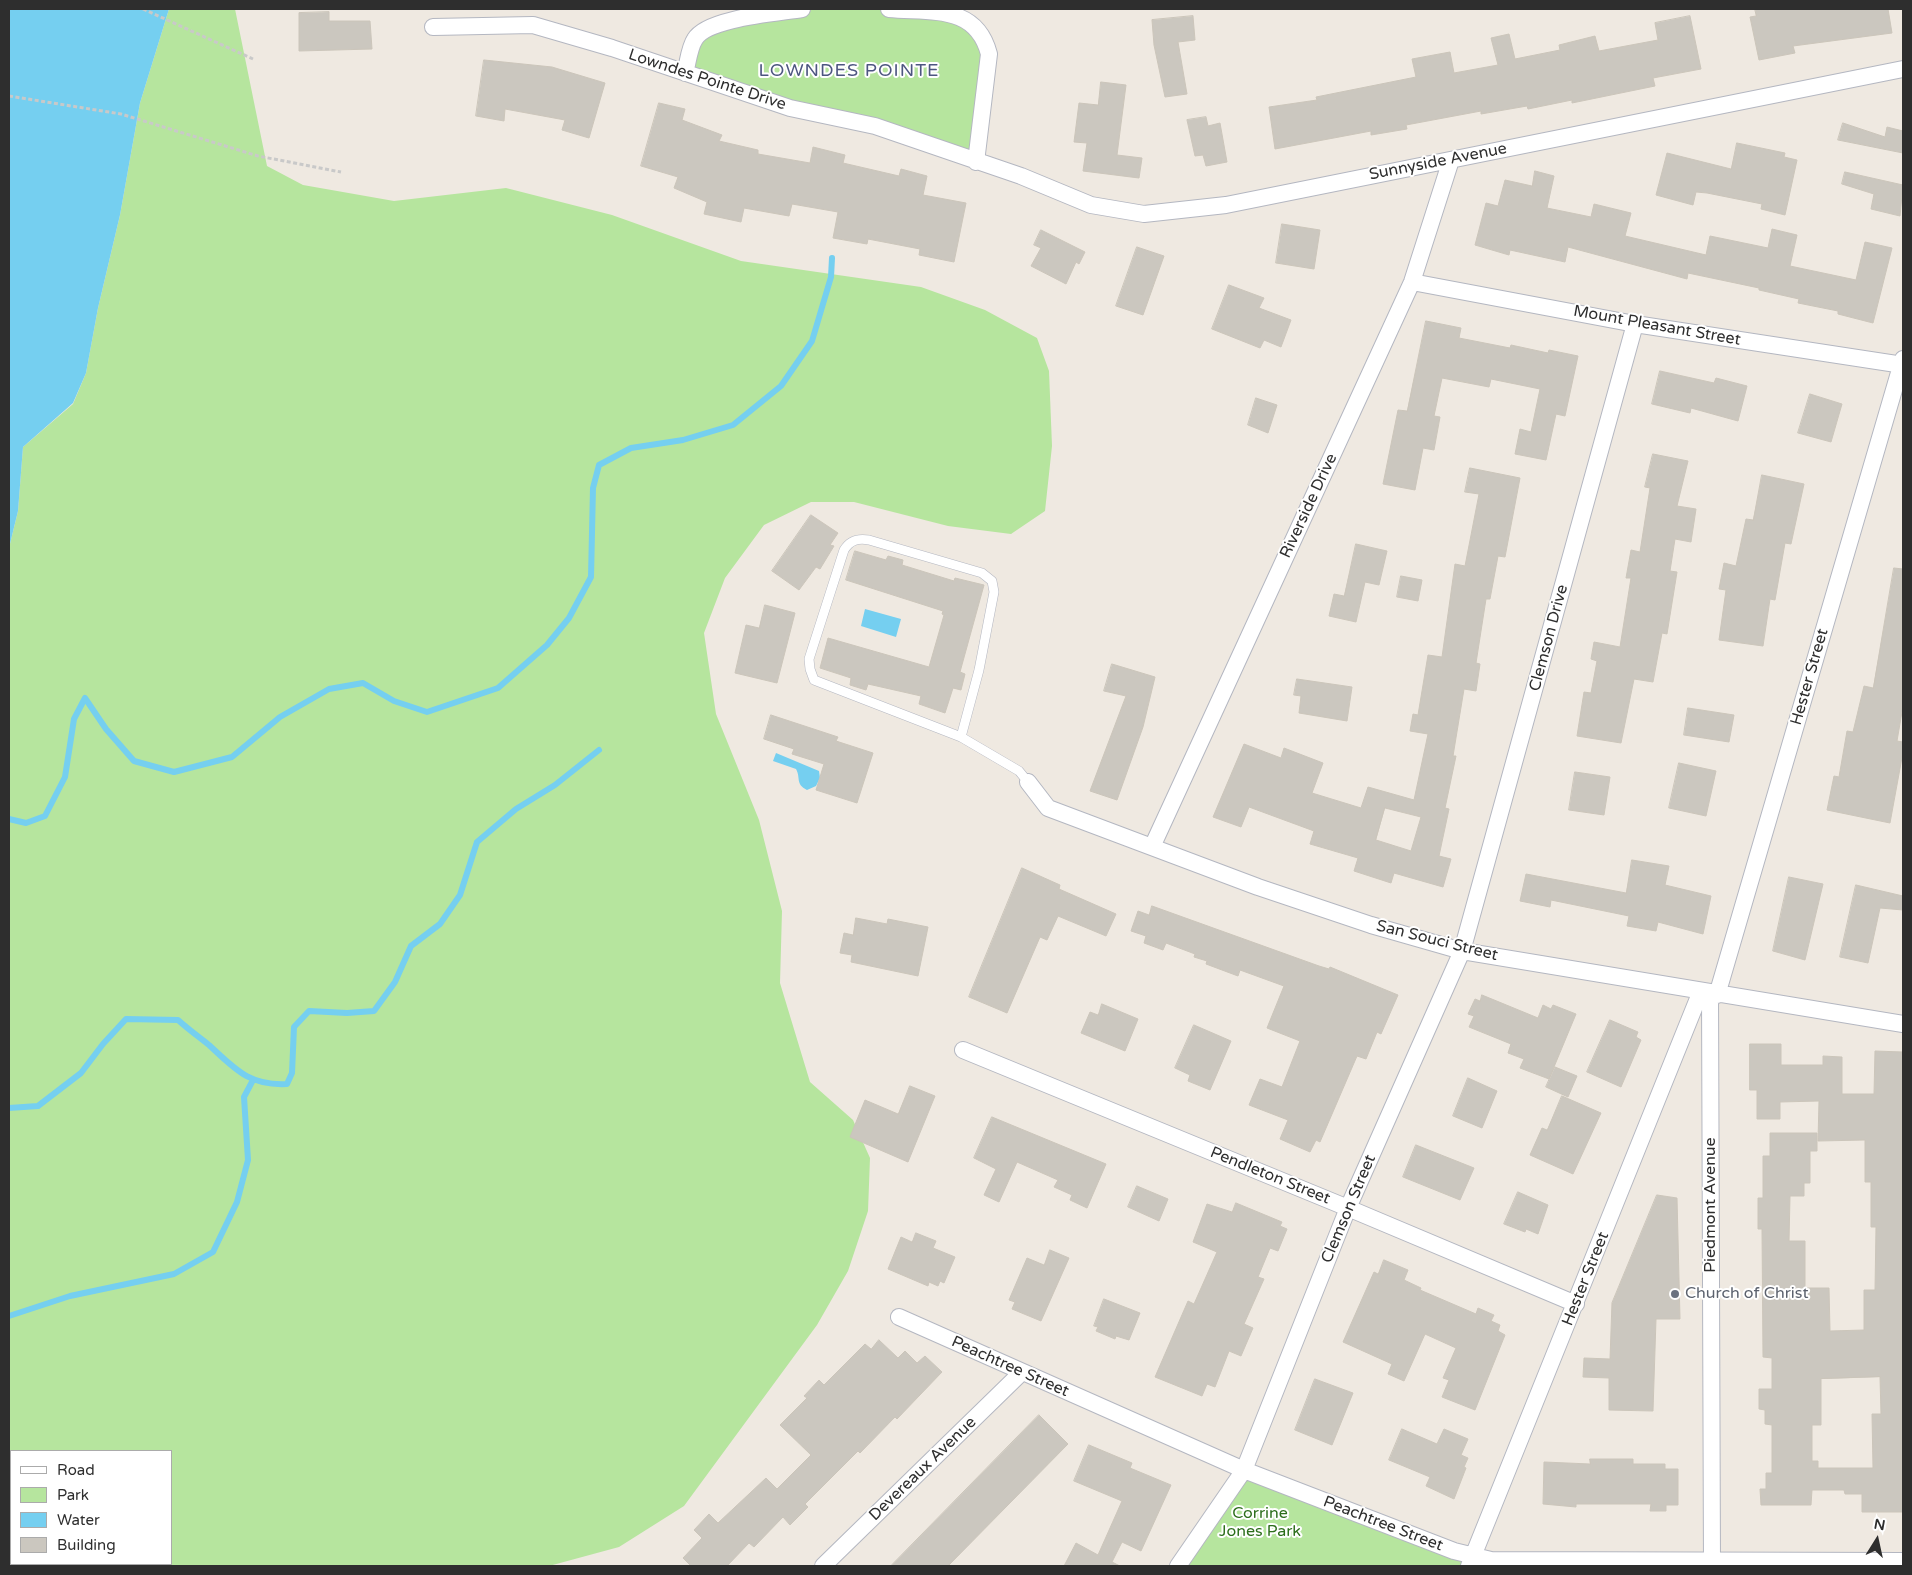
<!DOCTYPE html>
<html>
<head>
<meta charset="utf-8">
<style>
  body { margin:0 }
  #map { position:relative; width:1912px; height:1575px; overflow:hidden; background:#efe9e1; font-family:"Varela Round",sans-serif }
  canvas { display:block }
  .frame { position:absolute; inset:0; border:10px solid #2e2e2e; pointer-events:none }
  .legend { position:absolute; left:10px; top:1450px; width:162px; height:115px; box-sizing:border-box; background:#fff; border:1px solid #ababab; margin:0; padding:6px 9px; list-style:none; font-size:15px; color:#2e2e2e }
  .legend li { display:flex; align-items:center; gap:10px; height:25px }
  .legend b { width:25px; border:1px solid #ababab }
  .north { position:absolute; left:1852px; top:1515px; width:50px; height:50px; -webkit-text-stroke:4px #fff; paint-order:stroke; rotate:10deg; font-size:14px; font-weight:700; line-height:20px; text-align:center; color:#2e2e2e }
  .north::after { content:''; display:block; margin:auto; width:18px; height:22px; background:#2e2e2e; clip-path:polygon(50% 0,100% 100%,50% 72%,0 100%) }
</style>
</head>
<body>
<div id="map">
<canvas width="1912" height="1575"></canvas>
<div class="frame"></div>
<ul class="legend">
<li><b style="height:6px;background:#fff"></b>Road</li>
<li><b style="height:14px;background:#b6e59e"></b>Park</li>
<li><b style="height:14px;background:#75cff0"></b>Water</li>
<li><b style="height:14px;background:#cbc7bf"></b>Building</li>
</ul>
<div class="north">N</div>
</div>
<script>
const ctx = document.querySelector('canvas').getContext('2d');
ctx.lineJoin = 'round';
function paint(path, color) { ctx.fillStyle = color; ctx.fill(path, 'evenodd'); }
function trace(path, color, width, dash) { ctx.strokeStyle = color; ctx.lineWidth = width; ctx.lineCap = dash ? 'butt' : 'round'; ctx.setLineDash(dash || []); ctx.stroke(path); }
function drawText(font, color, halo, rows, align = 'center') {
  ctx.font = font + ' "Varela Round",sans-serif'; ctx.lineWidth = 4; ctx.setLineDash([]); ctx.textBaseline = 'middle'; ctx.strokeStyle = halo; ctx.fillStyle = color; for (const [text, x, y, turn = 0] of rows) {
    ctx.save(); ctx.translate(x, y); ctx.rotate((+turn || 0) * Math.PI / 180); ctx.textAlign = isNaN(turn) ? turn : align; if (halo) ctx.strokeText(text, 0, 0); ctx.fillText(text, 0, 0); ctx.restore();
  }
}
paint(new Path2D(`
  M 169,9 L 235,9 L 267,166 L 303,185 L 394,201 L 506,188 L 612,215 L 741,261 L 921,287 L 985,310 L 1037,338 L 1049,371 L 1052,446 L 1045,511 L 1011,534 L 948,526 L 854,502 L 811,502 L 764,525 L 725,578 L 704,633 L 716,714 L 759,820 L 782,911 L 780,983 L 810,1082 L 853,1120 L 870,1158 L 868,1211 L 848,1271 L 817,1325 L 684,1506 L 619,1547 L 549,1566 L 9,1566 L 9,548 L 18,511 L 23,447 L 73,404 L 86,373 L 98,308 L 120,215 L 140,103 ZM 11,1451 L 171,1451 L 171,1564 L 11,1564 Z
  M 802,9 L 889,9 L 960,16 L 985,37 L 976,162 L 685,73 L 703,30 Z
  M 1244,1470 L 1454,1551 L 1469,1566 L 1178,1566 Z`), '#b6e59e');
paint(new Path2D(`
  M 9,9 L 169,9 L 140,103 L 120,215 L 98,308 L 86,373 L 73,403 L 23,447 L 18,511 L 9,548 L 9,572 Z
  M 865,609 L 901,619 L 896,637 L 861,626 Z
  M 776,753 L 819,771 L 820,778 L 816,786 L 807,790 C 795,784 801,778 796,769 L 773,761 Z`), '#75cff0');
trace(new Path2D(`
  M 9,819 L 26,823 L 45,816 L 65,777 L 74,719 L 85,698 L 106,729 L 134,761 L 174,772 L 232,757 L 280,717 L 329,689 L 363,683 L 394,701 L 427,712 L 498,688 L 547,645 L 569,618 L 591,577 L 593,488 L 599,465 L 631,448 L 683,440 L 733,425 L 781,386 L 812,341 L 831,277 L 832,258
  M 9,1108 L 38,1106 L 81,1073 L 103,1044 L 126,1019 L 178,1020 C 188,1029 199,1037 209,1045 C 235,1069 249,1086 287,1084 L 292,1073 L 294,1027 L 309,1011 L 347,1013 L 374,1011 L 395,982 L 411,946 L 440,924 L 460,895 L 477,842 L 516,809 L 555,785 L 599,750
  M 9,1316 L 70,1296 L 174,1274 L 213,1252 L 237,1202 L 248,1160 L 244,1097 L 253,1080`), '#75cff0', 6);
const building = new Path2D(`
  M 1755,9 L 1888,9 L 1892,33 L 1793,46 L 1795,53 L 1759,60 L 1750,17 L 1756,16 Z
  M 329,12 L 329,21 L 370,21 L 372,49 L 299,51 L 299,13 Z
  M 1193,16 L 1195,40 L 1178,42 L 1187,94 L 1165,97 L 1154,45 L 1152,20 Z
  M 1690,16 L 1701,69 L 1653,78 L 1655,86 L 1572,103 L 1572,100 L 1528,109 L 1527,106 L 1481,114 L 1481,111 L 1406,125 L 1407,129 L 1371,135 L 1371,131 L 1275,149 L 1269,107 L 1317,100 L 1316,97 L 1416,77 L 1412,59 L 1450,52 L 1454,73 L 1498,65 L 1491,38 L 1509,34 L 1515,59 L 1560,50 L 1559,45 L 1595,36 L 1599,51 L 1658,40 L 1655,23 Z
  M 484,60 L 552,67 L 605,83 L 589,138 L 562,130 L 565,120 L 505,109 L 504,121 L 476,116 Z
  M 1101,82 L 1126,85 L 1117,155 L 1142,158 L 1139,178 L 1083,171 L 1087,143 L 1074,142 L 1079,103 L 1098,105 Z
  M 659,103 L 685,109 L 682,120 L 722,135 L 719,141 L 758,150 L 758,154 L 810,163 L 813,147 L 845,155 L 843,163 L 899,176 L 901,169 L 927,176 L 923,195 L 966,203 L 954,262 L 919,255 L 920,249 L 868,239 L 867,244 L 833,238 L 838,212 L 792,204 L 789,216 L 744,208 L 741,222 L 704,214 L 707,202 L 674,188 L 678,177 L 641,166 Z
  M 1206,117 L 1208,126 L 1220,123 L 1227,162 L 1206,166 L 1203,155 L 1195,156 L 1187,120 Z
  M 1843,123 L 1885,137 L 1887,127 L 1903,131 L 1903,153 L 1838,140 Z
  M 1737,143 L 1785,153 L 1784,157 L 1797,160 L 1785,215 L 1761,209 L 1762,204 L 1707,193 L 1696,192 L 1693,205 L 1656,195 L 1667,153 L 1731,169 Z
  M 1535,171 L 1554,176 L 1547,208 L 1591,217 L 1594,204 L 1631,213 L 1625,236 L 1706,255 L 1710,236 L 1768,248 L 1772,229 L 1797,235 L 1790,266 L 1856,280 L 1865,242 L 1892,248 L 1873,323 L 1838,314 L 1838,311 L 1798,303 L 1799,299 L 1759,290 L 1759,288 L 1688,273 L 1687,279 L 1568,247 L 1565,262 L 1510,250 L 1509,255 L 1475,245 L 1486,203 L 1498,206 L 1505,180 L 1532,186 Z
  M 1845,172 L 1903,185 L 1900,216 L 1871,209 L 1874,194 L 1842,184 Z
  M 1282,224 L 1320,230 L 1314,269 L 1276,263 Z
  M 1041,230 L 1085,252 L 1079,264 L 1076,262 L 1066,284 L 1031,266 L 1041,248 L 1034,245 Z
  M 1137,247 L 1164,256 L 1143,315 L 1116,306 Z
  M 1229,285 L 1264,298 L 1259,308 L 1291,320 L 1281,347 L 1264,340 L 1260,348 L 1212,329 Z
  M 1426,321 L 1461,328 L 1459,338 L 1510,348 L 1511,345 L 1548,353 L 1549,350 L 1578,356 L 1565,416 L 1556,414 L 1546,460 L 1515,454 L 1520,429 L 1531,432 L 1540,389 L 1491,379 L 1489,387 L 1442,378 L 1434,416 L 1440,417 L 1434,450 L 1423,448 L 1415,490 L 1383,484 L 1398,410 L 1407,411 Z
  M 1660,371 L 1714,383 L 1716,378 L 1747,386 L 1738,421 L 1691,408 L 1690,413 L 1652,404 Z
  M 1810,394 L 1842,404 L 1831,442 L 1798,433 Z
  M 1256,398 L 1277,405 L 1268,433 L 1248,425 Z
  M 1653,454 L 1688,461 L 1677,506 L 1696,509 L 1691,542 L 1675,539 L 1670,571 L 1677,572 L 1667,634 L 1662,633 L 1653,682 L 1634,679 L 1621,743 L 1577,736 L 1584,692 L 1591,693 L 1597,661 L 1591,659 L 1594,642 L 1620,647 L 1631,578 L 1626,578 L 1631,550 L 1640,552 L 1650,488 L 1645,487 Z
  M 1470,468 L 1520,478 L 1505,557 L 1498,556 L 1490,599 L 1486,599 L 1476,663 L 1480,664 L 1476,691 L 1464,689 L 1453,756 L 1456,756 L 1445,808 L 1449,809 L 1439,856 L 1451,859 L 1443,887 L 1394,873 L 1391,883 L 1354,871 L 1358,858 L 1310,844 L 1314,831 L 1249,807 L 1241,827 L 1213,817 L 1244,744 L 1281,758 L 1284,748 L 1323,763 L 1312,793 L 1361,808 L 1368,787 L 1414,800 L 1428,734 L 1410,731 L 1413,714 L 1418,715 L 1428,655 L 1442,657 L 1455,564 L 1465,566 L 1479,494 L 1465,492 ZM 1385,808 L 1421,817 L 1411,851 L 1376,840 Z
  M 1762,475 L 1804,484 L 1791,544 L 1785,543 L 1775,600 L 1770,599 L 1763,646 L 1719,640 L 1726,590 L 1719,589 L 1724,563 L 1736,566 L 1746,519 L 1753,520 Z
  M 811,515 L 838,533 L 830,545 L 834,546 L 820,569 L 816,567 L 799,590 L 772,571 Z
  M 1356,544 L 1387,551 L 1379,585 L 1365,582 L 1356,622 L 1329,616 L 1334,594 L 1344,596 Z
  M 855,551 L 886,560 L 888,556 L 903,560 L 902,565 L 954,581 L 955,578 L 984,585 L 960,672 L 965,674 L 961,690 L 953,688 L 945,713 L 919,704 L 921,696 L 868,684 L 866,690 L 850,685 L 851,678 L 820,668 L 828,638 L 929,667 L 944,615 L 942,614 L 943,611 L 846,580 Z
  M 1894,568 L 1903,569 L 1903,706 L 1897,741 L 1903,742 L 1903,752 L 1890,823 L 1827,810 L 1834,776 L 1839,777 L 1847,731 L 1853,732 L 1864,686 L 1873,688 Z
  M 1401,576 L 1422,580 L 1418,601 L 1397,597 Z
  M 765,605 L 795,613 L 777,683 L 735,673 L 746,625 L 759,628 Z
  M 1112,664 L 1155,677 L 1143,727 L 1117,800 L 1090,791 L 1126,696 L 1104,691 Z
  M 1297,679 L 1352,687 L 1347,721 L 1299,713 L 1301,696 L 1294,695 Z
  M 1688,708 L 1734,715 L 1729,742 L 1684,735 Z
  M 771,715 L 838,737 L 836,741 L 873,753 L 857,803 L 816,790 L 824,764 L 792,754 L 794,749 L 764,739 Z
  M 1679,763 L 1716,771 L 1706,816 L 1669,808 Z
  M 1575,772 L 1610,777 L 1604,815 L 1569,810 Z
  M 1632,860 L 1669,866 L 1665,885 L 1711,896 L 1703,934 L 1658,922 L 1656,931 L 1627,926 L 1629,916 L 1551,900 L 1550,907 L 1520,901 L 1526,874 L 1626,893 Z
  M 1022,868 L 1060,885 L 1059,889 L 1116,914 L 1106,936 L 1058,916 L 1047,940 L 1040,937 L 1007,1013 L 969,997 Z
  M 1789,877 L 1823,884 L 1805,960 L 1773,951 Z
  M 1856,885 L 1903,896 L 1903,910 L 1880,908 L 1868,963 L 1840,957 Z
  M 1152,906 L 1319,966 L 1329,969 L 1330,967 L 1398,995 L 1381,1034 L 1377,1032 L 1366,1059 L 1357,1056 L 1320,1142 L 1316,1140 L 1310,1152 L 1280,1139 L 1288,1120 L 1249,1105 L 1260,1079 L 1282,1087 L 1300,1041 L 1267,1028 L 1284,986 L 1240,970 L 1238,976 L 1206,964 L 1207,961 L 1194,957 L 1195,954 L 1166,943 L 1163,950 L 1144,943 L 1146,936 L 1131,931 L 1138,911 L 1149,915 Z
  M 856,918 L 887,924 L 888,919 L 928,927 L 918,976 L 851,962 L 852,955 L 840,953 L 844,933 L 853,935 Z
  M 1482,995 L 1538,1018 L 1543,1005 L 1551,1009 L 1553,1005 L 1576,1014 L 1549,1079 L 1520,1068 L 1524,1059 L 1508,1053 L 1511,1044 L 1469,1027 L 1474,1016 L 1468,1014 L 1475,999 L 1480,1001 Z
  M 1102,1004 L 1138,1019 L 1125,1051 L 1081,1033 L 1090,1012 L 1098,1015 Z
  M 1610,1020 L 1638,1032 L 1636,1037 L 1641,1040 L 1621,1087 L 1587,1072 Z
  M 1194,1025 L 1231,1041 L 1210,1090 L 1188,1081 L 1190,1075 L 1175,1068 Z
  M 1750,1044 L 1781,1044 L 1781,1065 L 1823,1065 L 1823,1056 L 1842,1057 L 1842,1094 L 1874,1094 L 1875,1051 L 1903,1052 L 1903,1512 L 1862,1512 L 1862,1494 L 1845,1494 L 1844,1490 L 1812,1490 L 1811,1505 L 1761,1505 L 1760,1489 L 1766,1489 L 1766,1473 L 1772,1473 L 1772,1425 L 1765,1424 L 1765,1410 L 1759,1409 L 1759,1389 L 1772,1389 L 1772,1358 L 1763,1357 L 1762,1229 L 1758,1229 L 1758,1198 L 1763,1198 L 1763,1156 L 1770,1156 L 1770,1133 L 1817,1133 L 1817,1151 L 1810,1151 L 1810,1183 L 1804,1183 L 1804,1196 L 1790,1196 L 1789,1241 L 1805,1241 L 1805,1288 L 1829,1288 L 1830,1331 L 1864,1330 L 1864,1290 L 1875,1290 L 1876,1227 L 1871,1227 L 1871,1182 L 1865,1182 L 1865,1140 L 1818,1141 L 1819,1101 L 1780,1102 L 1780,1119 L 1757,1119 L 1757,1090 L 1750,1090 ZM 1880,1377 L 1881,1414 L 1872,1414 L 1873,1468 L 1818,1468 L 1818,1461 L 1812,1461 L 1812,1425 L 1821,1425 L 1821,1379 Z
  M 1555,1067 L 1577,1076 L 1568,1097 L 1546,1087 Z
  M 1468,1078 L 1497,1091 L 1482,1128 L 1453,1116 Z
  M 910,1086 L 935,1096 L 908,1162 L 850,1137 L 865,1100 L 898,1114 Z
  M 1562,1096 L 1601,1113 L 1573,1174 L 1530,1155 L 1542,1128 L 1547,1130 Z
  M 992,1117 L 1106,1164 L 1087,1208 L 1070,1200 L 1072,1195 L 1054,1187 L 1058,1180 L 1017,1162 L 999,1202 L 984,1195 L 996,1169 L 974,1158 Z
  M 1416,1145 L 1474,1168 L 1460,1200 L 1403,1177 Z
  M 1137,1186 L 1168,1199 L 1159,1221 L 1128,1207 Z
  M 1518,1192 L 1548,1205 L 1538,1234 L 1526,1229 L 1525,1232 L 1504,1224 Z
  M 1657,1195 L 1677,1198 L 1680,1319 L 1656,1319 L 1653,1411 L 1609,1410 L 1609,1378 L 1583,1377 L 1584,1358 L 1610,1359 L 1612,1303 Z
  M 1236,1203 L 1282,1222 L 1280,1226 L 1287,1229 L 1278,1251 L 1270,1248 L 1258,1277 L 1264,1279 L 1244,1324 L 1253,1328 L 1241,1356 L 1229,1351 L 1215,1387 L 1207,1384 L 1202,1396 L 1155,1377 L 1188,1301 L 1194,1304 L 1217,1252 L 1193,1242 L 1207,1204 L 1232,1212 Z
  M 916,1233 L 936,1241 L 933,1248 L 955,1257 L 944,1283 L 940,1281 L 938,1286 L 929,1282 L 928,1286 L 888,1269 L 901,1237 L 912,1242 Z
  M 1050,1250 L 1069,1258 L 1041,1321 L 1012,1309 L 1015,1302 L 1009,1300 L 1027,1258 L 1044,1265 Z
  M 1384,1260 L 1408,1270 L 1404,1280 L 1421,1288 L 1420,1290 L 1476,1314 L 1478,1308 L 1494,1315 L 1491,1321 L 1500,1325 L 1498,1331 L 1505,1335 L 1475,1410 L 1442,1397 L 1449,1380 L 1443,1378 L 1456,1348 L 1425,1334 L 1404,1381 L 1388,1374 L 1392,1364 L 1343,1342 L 1374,1272 L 1378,1274 Z
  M 1104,1299 L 1140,1313 L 1129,1340 L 1116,1336 L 1115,1339 L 1096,1331 L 1098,1327 L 1094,1326 Z
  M 879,1340 L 898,1358 L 905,1351 L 917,1363 L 925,1356 L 942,1372 L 897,1419 L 895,1417 L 860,1453 L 858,1451 L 805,1504 L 808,1507 L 790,1525 L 783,1517 L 754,1547 L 749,1543 L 727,1566 L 691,1566 L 683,1558 L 702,1538 L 694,1530 L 709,1514 L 718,1523 L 766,1478 L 777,1489 L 811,1455 L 780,1425 L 807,1398 L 804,1396 L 819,1380 L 824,1385 L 865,1344 L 871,1349 Z
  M 1315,1379 L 1353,1393 L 1332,1445 L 1295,1430 Z
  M 1039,1415 L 1068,1444 L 948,1566 L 891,1566 Z
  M 1402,1429 L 1437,1444 L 1444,1429 L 1468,1439 L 1461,1455 L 1468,1458 L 1464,1467 L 1466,1468 L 1454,1499 L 1426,1486 L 1430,1477 L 1389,1460 Z
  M 1089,1445 L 1132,1463 L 1130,1468 L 1171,1485 L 1141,1551 L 1122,1542 L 1112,1562 L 1120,1566 L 1064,1566 L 1076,1543 L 1098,1555 L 1122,1501 L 1074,1481 Z
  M 1590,1459 L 1633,1459 L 1633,1464 L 1665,1464 L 1665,1469 L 1678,1469 L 1678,1505 L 1666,1505 L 1666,1511 L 1650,1511 L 1651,1504 L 1576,1504 L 1576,1507 L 1543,1504 L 1544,1462 L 1590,1464 Z`);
paint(building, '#cbc7bf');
trace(building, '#cbc5ba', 1);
const service = new Path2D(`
  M 961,737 L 979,670 L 994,592 L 992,581 L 982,573 L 869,540 C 858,538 850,540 844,550 L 809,659 L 810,669 L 814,680 L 961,737 L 1019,771 L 1028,782`);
const minor = new Path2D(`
  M 889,9 C 931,13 976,4 989,54 L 976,162
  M 433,27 L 533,25 L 612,48 L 790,108 L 875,126 L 1021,176 L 1091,205 L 1144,214 L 1226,205 L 1903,69
  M 685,73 C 688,63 689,48 695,39 C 707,18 778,13 802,9
  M 1412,282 L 1635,324 L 1903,365
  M 1028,782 L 1048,808 L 1258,887 L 1371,925 L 1462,951 L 1903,1024
  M 1152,847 L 1412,282 L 1451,160
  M 1710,993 L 1712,1566
  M 1717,995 L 1903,359
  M 963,1050 L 1348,1208 L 1576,1304
  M 899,1317 L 1244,1470 L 1454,1551 L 1491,1560 L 1903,1561
  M 823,1566 L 1022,1372
  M 1178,1566 L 1244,1470 L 1348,1208 L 1462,951 L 1635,324
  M 1469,1566 L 1701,991`);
trace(service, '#b4b7c1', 10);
trace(minor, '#b4b7c1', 18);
trace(new Path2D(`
  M 143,9 L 253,59
  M 9,96 L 121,114 L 258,156 L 341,172
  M 9,1550 L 11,1551
  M 53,1564 L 61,1566`), '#c9c9c9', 3, [4, 2.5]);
trace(service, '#fff', 9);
trace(minor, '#fff', 16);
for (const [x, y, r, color] of [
  [1675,1294,5,"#6b7280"]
]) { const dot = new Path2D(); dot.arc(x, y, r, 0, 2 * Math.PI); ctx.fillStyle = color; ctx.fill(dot); trace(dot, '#fff', 2); }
drawText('16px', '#2e2e2e', '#fff', [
  ["Lowndes Pointe Drive",707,80,18],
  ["Sunnyside Avenue",1438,162,-11],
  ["Mount Pleasant Street",1657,326,10],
  ["Riverside Drive",1309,506,-65],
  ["Clemson Drive",1549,638,-75],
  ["Hester Street",1810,677,-74],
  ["San Souci Street",1437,941,14],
  ["Pendleton Street",1270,1176,22],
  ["Piedmont Avenue",1711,1205,-90],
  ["Clemson Street",1349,1209,-67],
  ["Hester Street",1586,1279,-68],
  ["Peachtree Street",1010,1367,24],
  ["Devereaux Avenue",923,1469,-44],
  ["Peachtree Street",1383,1524,21]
]);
drawText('16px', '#5b616d', '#fff', [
  ["Church of Christ",1685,1294]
], 'left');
drawText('16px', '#2c6e1b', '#fff', [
  ["Corrine",1260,1514],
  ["Jones Park",1260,1532]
]);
ctx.letterSpacing = '1px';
drawText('18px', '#4d5680', '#fff', [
  ["LOWNDES POINTE",849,71]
]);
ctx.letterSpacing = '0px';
</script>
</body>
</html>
